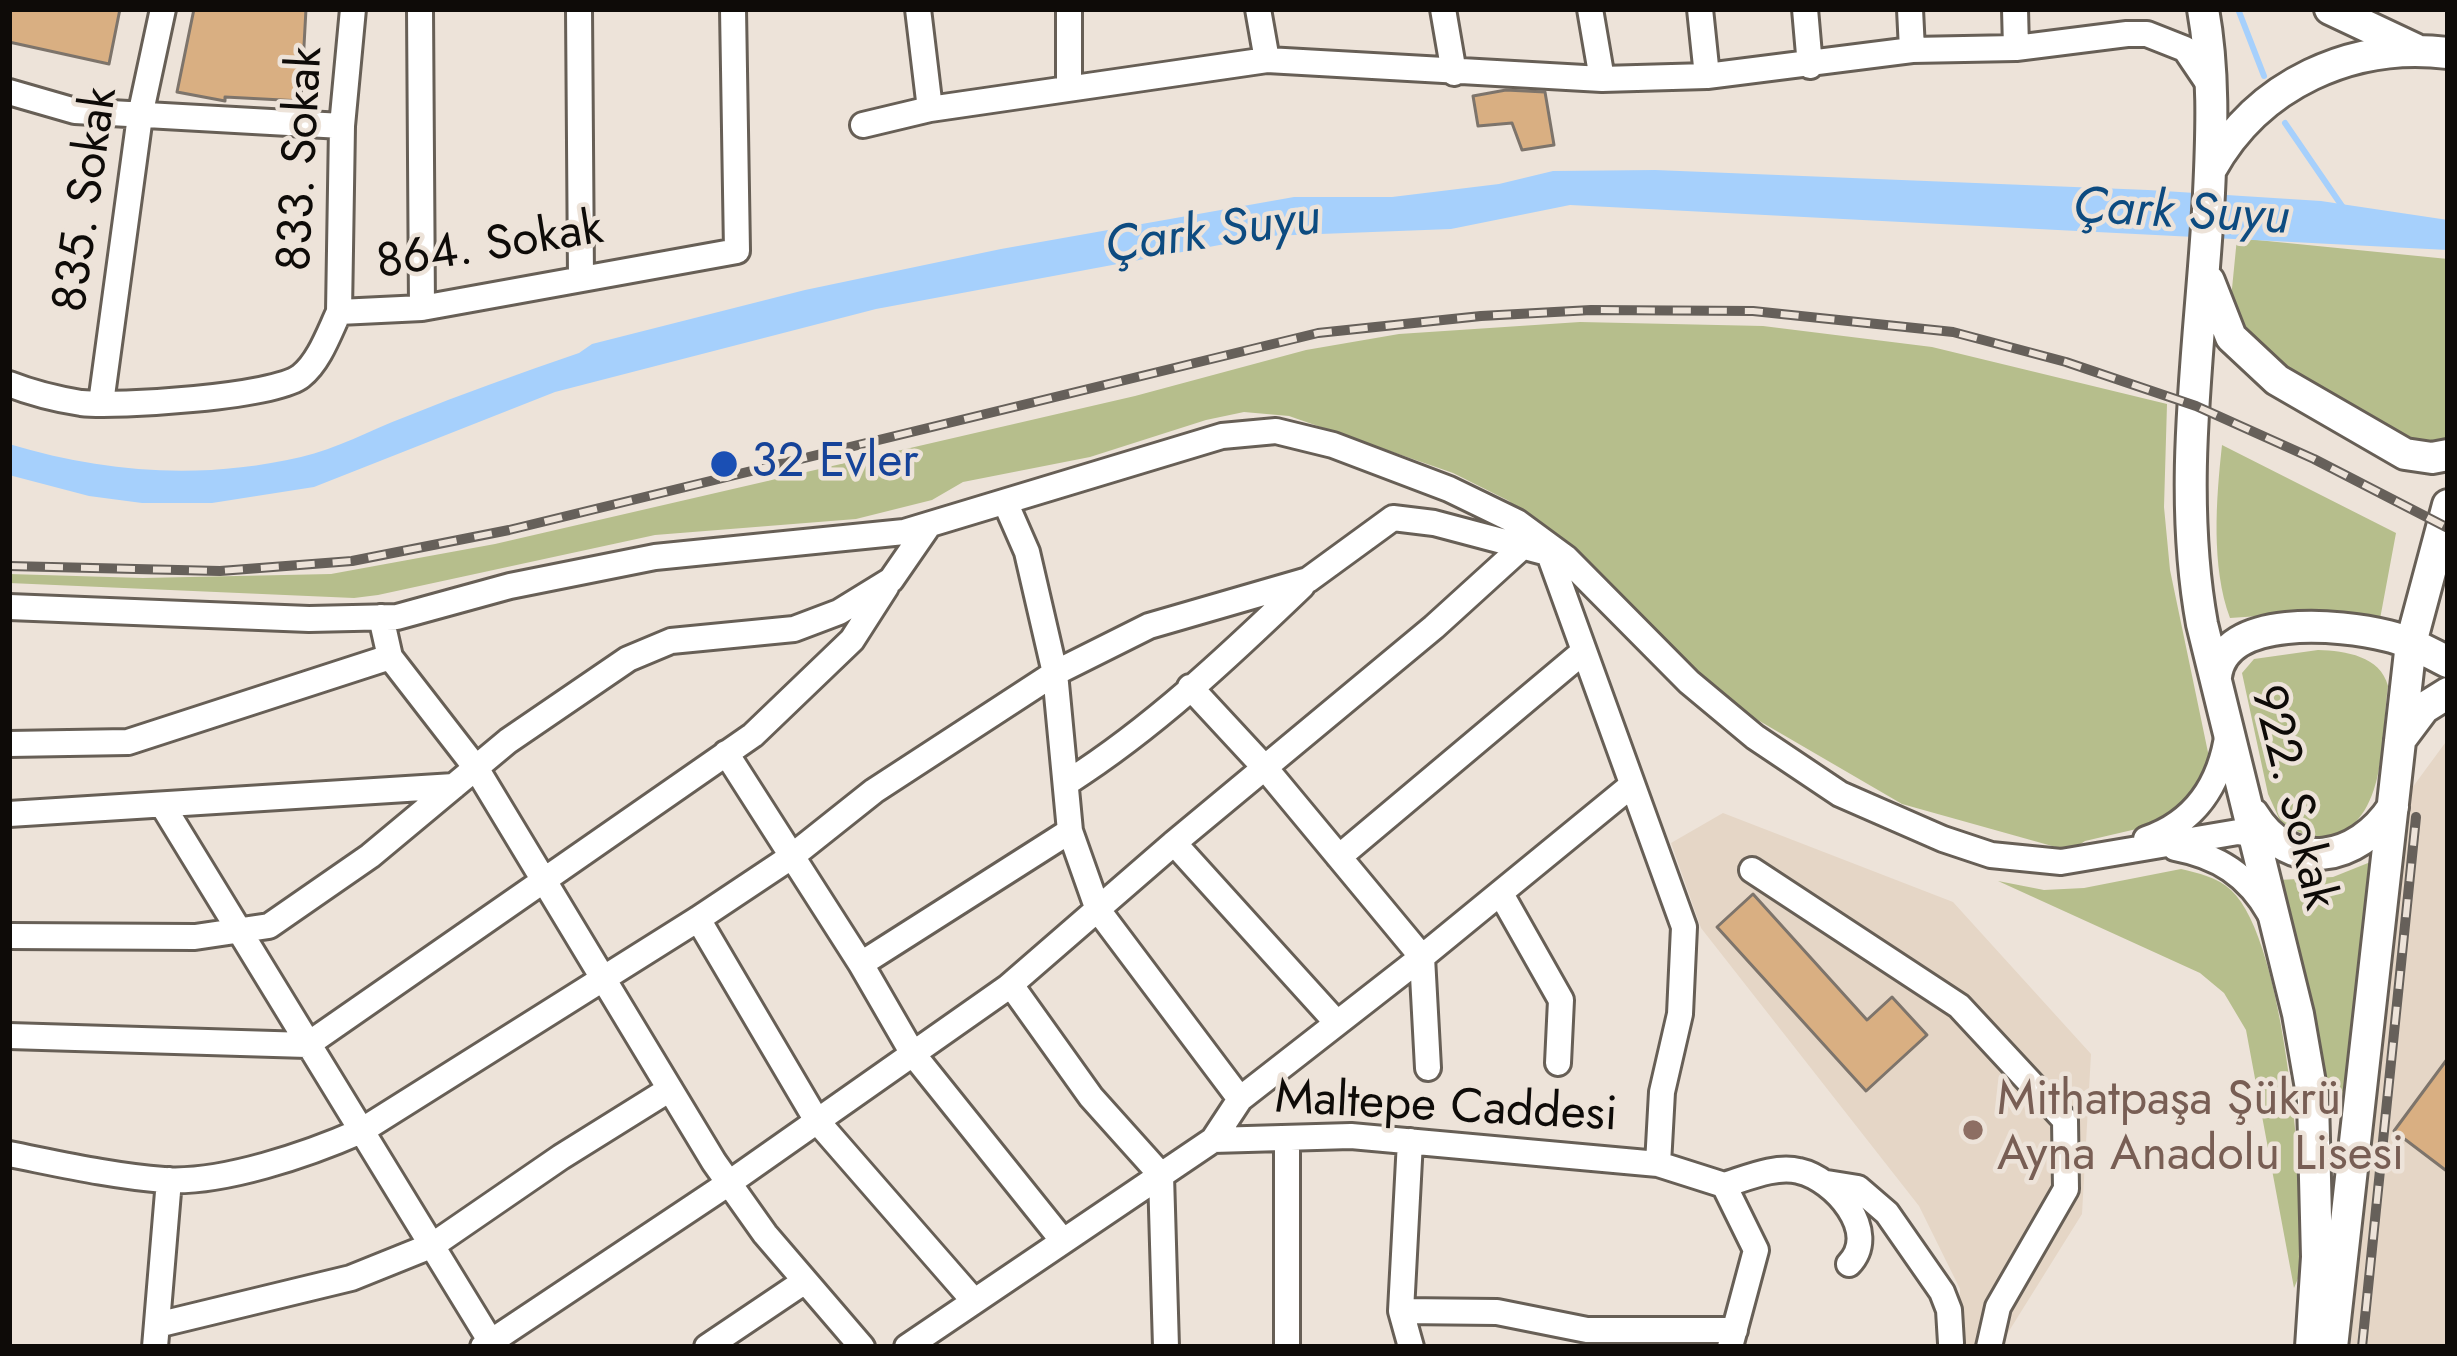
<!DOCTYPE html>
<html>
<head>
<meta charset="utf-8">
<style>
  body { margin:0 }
  #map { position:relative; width:2457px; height:1356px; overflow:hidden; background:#ede3d9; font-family:Jost,sans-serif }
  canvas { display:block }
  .frame { position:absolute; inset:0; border:12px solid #0e0b08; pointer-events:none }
</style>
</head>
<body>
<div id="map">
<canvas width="2457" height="1356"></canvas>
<div class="frame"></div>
</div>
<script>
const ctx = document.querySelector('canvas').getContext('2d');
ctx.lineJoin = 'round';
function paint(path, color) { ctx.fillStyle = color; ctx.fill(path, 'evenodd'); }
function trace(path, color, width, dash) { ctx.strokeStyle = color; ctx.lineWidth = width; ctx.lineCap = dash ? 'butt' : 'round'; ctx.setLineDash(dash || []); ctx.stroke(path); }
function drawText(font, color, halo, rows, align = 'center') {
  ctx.font = font + ' Jost,sans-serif'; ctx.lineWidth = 9; ctx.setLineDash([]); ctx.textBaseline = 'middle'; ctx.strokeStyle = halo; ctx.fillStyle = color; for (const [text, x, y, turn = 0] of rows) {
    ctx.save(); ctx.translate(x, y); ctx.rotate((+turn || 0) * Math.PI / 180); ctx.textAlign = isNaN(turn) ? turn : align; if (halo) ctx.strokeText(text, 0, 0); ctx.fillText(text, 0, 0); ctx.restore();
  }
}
paint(new Path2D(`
  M 2448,739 L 2448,1347 L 2350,1347 L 2412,788 Z
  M 1723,813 L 1953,902 L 2091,1054 L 2082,1214 L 1999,1347 L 1959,1344 L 1960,1289 L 1919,1206 L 1701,928 L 1671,843 Z`), '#e5d6c6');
paint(new Path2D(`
  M 2237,238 L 2448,259 L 2448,461 L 2401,451 L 2228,329 Z
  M 1580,322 L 1763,326 L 1932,347 L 2167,404 L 2164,507 L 2170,570 L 2210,762 L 2195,793 L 2158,824 L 2085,841 L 2070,851 L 1902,804 L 1756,719 L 1703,682 L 1509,501 L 1453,473 L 1289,416 L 1244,412 L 1206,420 L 1090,457 L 963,482 L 932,500 L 856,519 L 655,535 L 378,595 L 354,598 L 9,583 L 9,574 L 143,578 L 331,574 L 495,544 L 1135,396 L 1306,350 L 1399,334 Z
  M 2222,445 L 2396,533 L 2380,619 L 2303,613 L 2230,618 C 2211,566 2216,500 2222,445 Z
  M 2318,650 C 2346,651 2380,656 2388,686 C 2380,742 2389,827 2320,841 L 2282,825 L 2268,794 L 2242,673 L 2254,659 Z
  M 2373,861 L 2345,1116 L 2328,1115 L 2279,880 L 2333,877 Z
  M 2181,869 C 2198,873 2217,877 2231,890 C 2287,943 2302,1185 2304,1264 L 2294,1288 L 2246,1030 L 2224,993 L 2200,973 L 1998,881 L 2044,890 L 2084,888 Z`), '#b6be8c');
paint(new Path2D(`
  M 1655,170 L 2148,190 L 2321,201 L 2448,220 L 2448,250 L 1570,205 L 1451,229 L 1268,236 L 876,309 L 555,392 L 314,487 L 212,503 L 142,503 L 89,496 L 9,475 L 9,444 C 105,473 202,480 301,457 C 336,449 371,430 405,417 C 462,394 520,373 579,353 L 592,344 L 805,290 L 1001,249 L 1294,197 L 1392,197 L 1499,184 L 1553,171 Z`), '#a6d0fc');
trace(new Path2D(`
  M 2238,9 L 2264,76
  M 2285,123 L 2344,209`), '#a6d0fc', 6);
const building = new Path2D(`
  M 9,9 L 120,9 L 109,64 L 9,42 Z
  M 194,9 L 306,9 L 301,101 L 225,97 L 225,101 L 177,92 Z
  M 1506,90 L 1545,92 L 1554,145 L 1522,150 L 1512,123 L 1478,126 L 1473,96 Z
  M 1753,894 L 1867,1020 L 1892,997 L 1927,1035 L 1866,1091 L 1717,927 Z
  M 2448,1058 L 2448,1172 L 2394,1131 Z`);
paint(building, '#d9af82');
trace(building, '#7d746b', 3);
const minor = new Path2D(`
  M 420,9 L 422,308
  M 579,9 L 581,277
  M 918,9 L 930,109 L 1267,60 L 1602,79 L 1707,76 L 1912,50 L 2016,48 L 2127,34 L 2147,34 L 2185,49 L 2210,86
  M 1069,9 L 1069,87
  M 1258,9 L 1267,60
  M 1443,9 L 1454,73
  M 1590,9 L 1602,79
  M 1700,9 L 1707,76
  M 1805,9 L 1810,66
  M 1910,9 L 1912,50
  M 2015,9 L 2016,48
  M 9,92 L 75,111 L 342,126
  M 863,125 L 930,109
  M 339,312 L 342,126 L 353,9
  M 9,384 C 32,393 56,399 81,403 C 116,407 276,397 301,376 C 319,362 329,333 339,312 L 422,308 L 737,251 L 733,9
  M 101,403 L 140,116 L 163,9
  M 1006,504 L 1027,552 L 1055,673 L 1070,831 L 1098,910 L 1240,1099
  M 1549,554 L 1684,927 L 1680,1014 L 1662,1092 L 1658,1164
  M 9,607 L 309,619 L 397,617 L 510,586 L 655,557 L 904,532 L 1222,436 L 1276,431 L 1333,445 L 1449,489 L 1517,522 L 1566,558 L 1689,682 L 1755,737 L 1840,794 L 1943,839 L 1991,855 L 2061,862 L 2238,832 L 2268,836
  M 381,617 L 390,657 L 476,768 L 714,1162 L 765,1234 L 862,1347
  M 1190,687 L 1266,769 L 1422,957 L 1428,1068
  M 9,744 L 128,742 L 390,657
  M 726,753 L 861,964 L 913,1054 L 1063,1241
  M 1068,782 C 1153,728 1229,656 1302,586
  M 163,806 L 494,1347
  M 9,814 L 454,786
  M 2146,839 C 2196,822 2221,783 2228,731
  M 1174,843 L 1337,1023
  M 2175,848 C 2218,856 2248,875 2270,914
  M 1339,857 L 1583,652
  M 1752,870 L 1959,1006 L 2065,1120 L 2066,1189 L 1998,1307 L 1989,1347
  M 1501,894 L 1561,1000 L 1558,1063
  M 698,919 L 817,1121 L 974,1301
  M 9,936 L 195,937 L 269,926 L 370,856 L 508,741 L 628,659 L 671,641 L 794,629 L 839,612 L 891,580 L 929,525
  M 861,964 L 1070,831
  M 1011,985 L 1091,1097 L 1161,1175 L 1166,1347
  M 9,1036 L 307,1045 L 753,735 L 852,640 L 886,587
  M 1213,1140 L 1240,1099 L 1422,957 L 1632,785
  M 1410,1141 L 1401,1311 L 1411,1347
  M 9,1154 C 60,1164 112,1176 164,1180 C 222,1184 309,1154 361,1131 L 698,919 L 791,857 L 874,791 L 1055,673 L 1149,626 L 1308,580 L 1393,518 L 1434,523 L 1551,554
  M 1827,1183 L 1858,1188 L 1887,1213 L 1942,1292 L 1949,1310 L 1951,1343
  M 1724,1185 C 1747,1178 1776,1165 1799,1171 C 1835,1179 1880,1232 1849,1264
  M 1401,1311 L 1497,1312 L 1587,1330 L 1735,1330
  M 157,1325 L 351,1278 L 433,1245 L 561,1157 L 670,1089
  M 155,1347 L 169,1180
  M 483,1347 L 729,1183 L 1008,987 L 1174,843 L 1434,627 L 1522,547
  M 707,1347 L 805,1281
  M 907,1347 L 1213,1140 L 1351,1136 L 1658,1164 L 1724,1185 L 1756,1250 L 1730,1347
  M 1287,1347 L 1287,1138`);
const major = new Path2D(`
  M 2203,9 C 2214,70 2212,131 2209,193 C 2202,335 2176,482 2202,624 L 2298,1014 L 2313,1100 L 2317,1257 L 2311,1347
  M 2330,9 L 2415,49
  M 2211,169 C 2258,84 2352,41 2448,53
  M 2209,281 L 2231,337 L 2277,380 L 2405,454 L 2432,458 L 2448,455
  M 2216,677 C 2222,613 2341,624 2388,636 C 2409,641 2428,652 2448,662
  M 2400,740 L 2424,708 L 2448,693
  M 2253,814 C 2290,875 2358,861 2393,807
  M 2332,1347 L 2411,643 L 2448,505`);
trace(minor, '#675f56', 30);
trace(major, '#675f56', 36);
trace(minor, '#fff', 24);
trace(major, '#fff', 30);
const rail = new Path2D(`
  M 9,566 L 220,571 L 352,561 L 509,530 L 1318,333 L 1481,316 L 1591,310 L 1753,311 L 1953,332 L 2066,362 L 2196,406 L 2314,459 L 2448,528
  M 2362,1347 L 2416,817`);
trace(rail, '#66605a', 10);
trace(rail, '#ede3d9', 6, [18]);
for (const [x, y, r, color] of [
  [724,464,15,"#1a4fb4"],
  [1973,1130,12,"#8d6e63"]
]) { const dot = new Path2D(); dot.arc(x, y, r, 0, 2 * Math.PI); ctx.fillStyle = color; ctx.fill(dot); trace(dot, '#ede3d9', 4.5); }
drawText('48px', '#0e0b08', '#ede3d9', [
  ["833. Sokak",303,159,-87],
  ["835. Sokak",88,200,-82],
  ["864. Sokak",490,248,-9],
  ["922. Sokak",2291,798,76],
  ["Maltepe Caddesi",1446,1109,3]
]);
drawText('48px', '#164399', '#ede3d9', [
  ["32 Evler",751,464]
], 'left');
drawText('48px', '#785e54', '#ede3d9', [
  ["Mithatpaşa Şükrü",1997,1102],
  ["Ayna Anadolu Lisesi",1997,1157]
], 'left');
drawText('italic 51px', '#0d4b80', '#ede3d9', [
  ["Çark Suyu",2181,215,3],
  ["Çark Suyu",1213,235,-8]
]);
</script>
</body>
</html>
